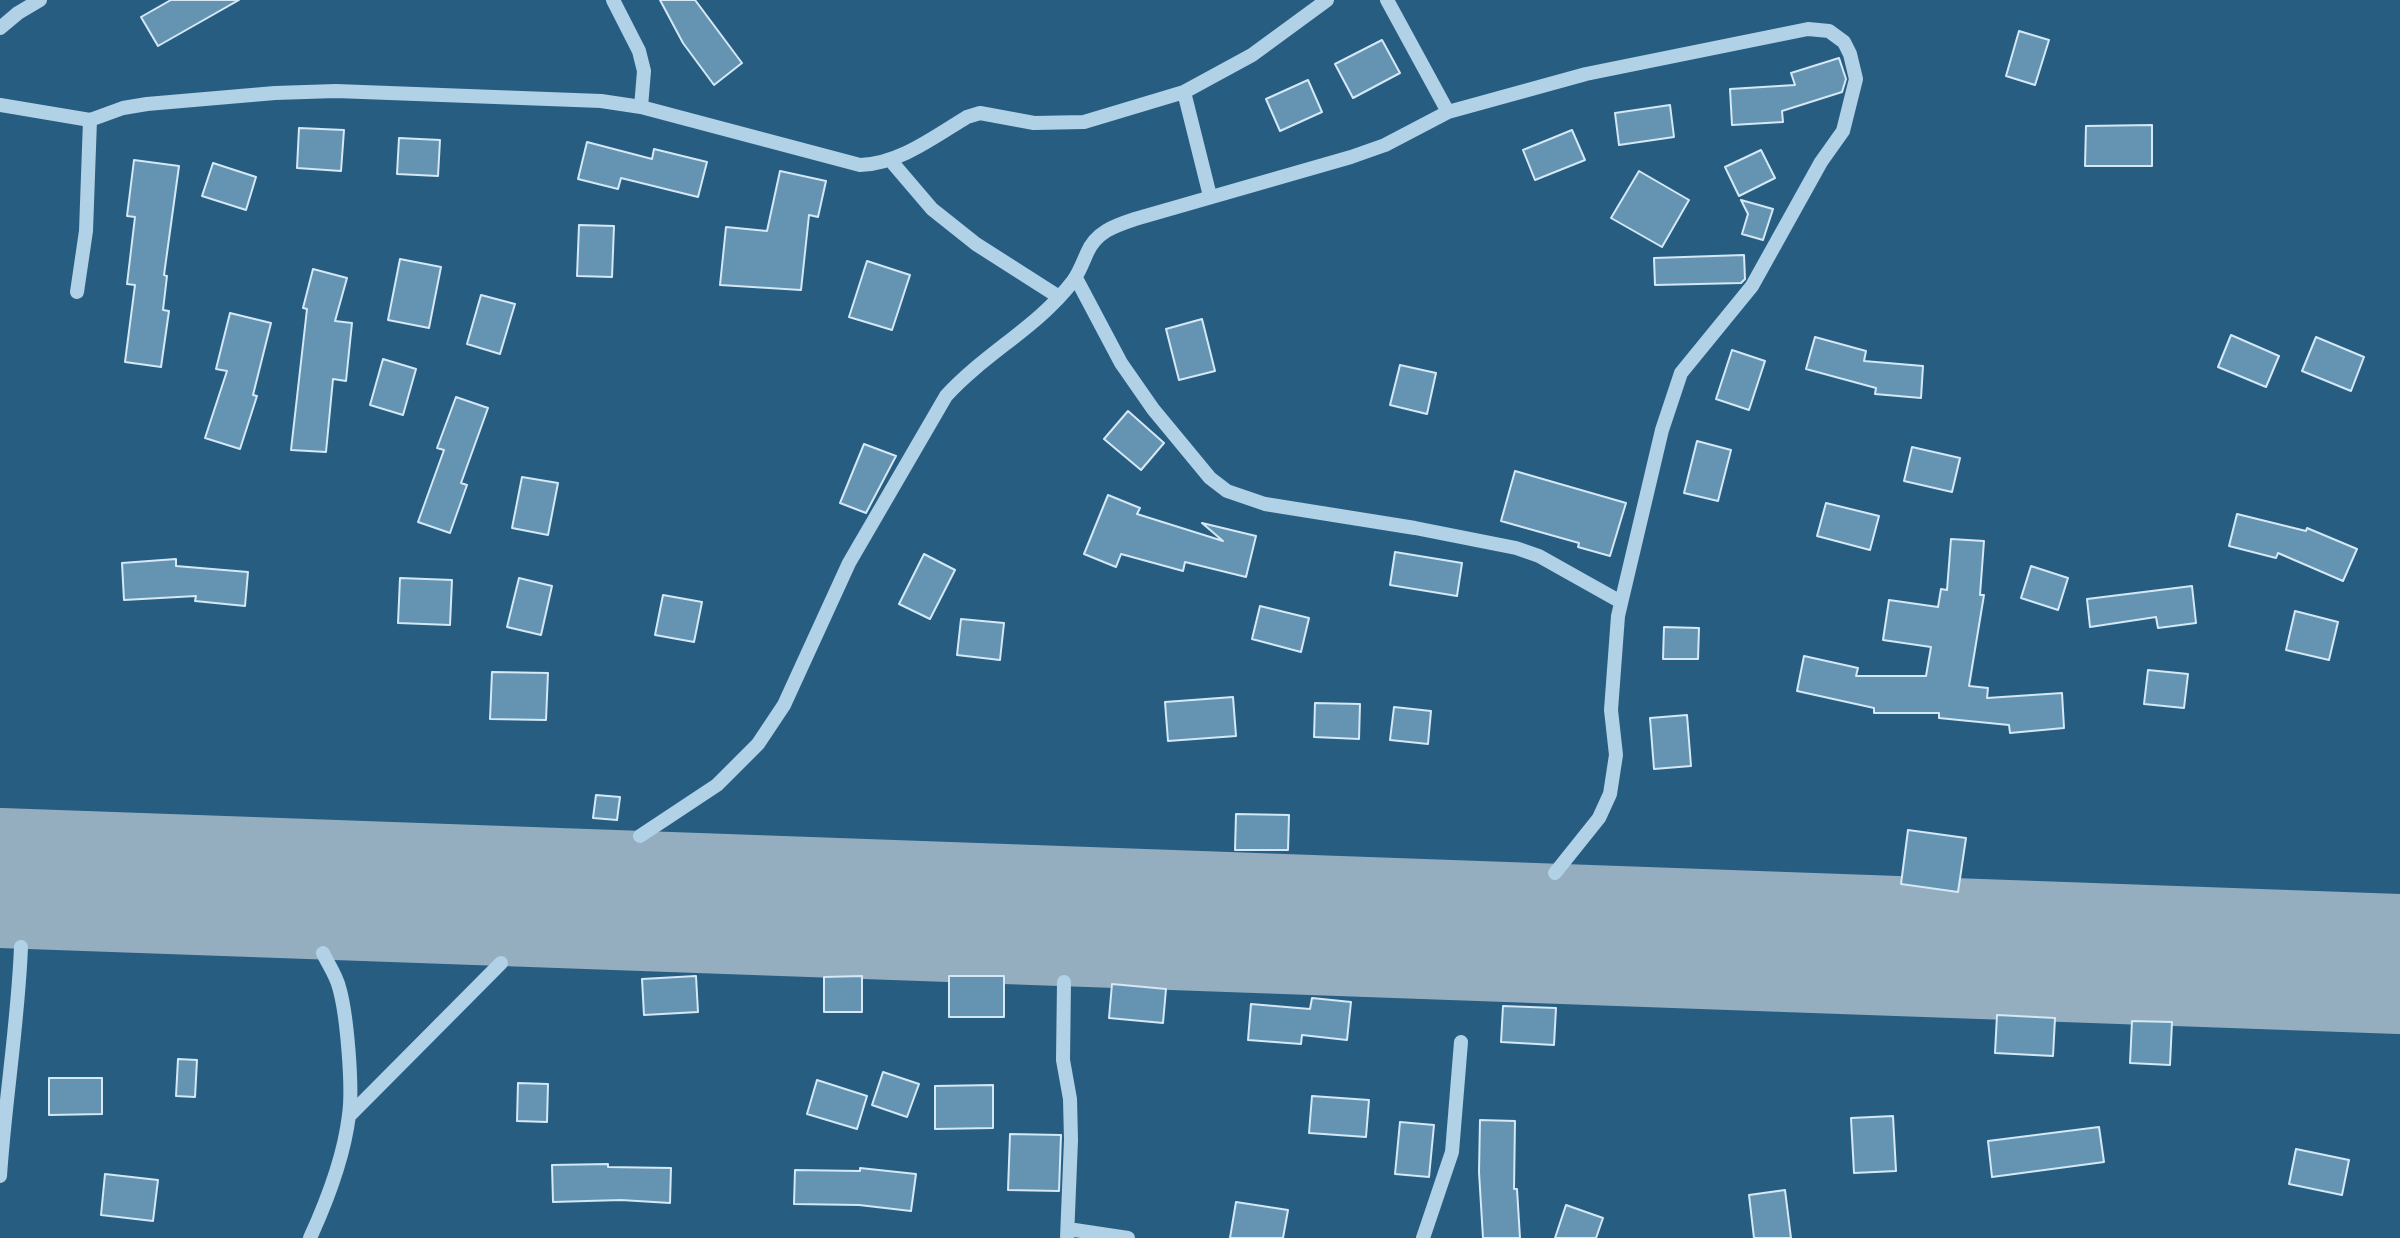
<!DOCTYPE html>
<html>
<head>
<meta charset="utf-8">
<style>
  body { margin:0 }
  canvas { display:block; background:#285d82 }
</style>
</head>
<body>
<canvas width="2400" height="1238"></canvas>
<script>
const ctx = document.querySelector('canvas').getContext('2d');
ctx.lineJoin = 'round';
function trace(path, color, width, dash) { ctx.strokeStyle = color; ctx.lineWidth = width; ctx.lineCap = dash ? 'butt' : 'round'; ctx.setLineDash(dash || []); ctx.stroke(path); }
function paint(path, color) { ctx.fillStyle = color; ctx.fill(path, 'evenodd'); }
trace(new Path2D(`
  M 0,878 L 2400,964`), '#94aec0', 140);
const building = new Path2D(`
  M 171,0 L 239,0 L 158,46 L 141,17 Z
  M 660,0 L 695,0 L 742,63 L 714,85 L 683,43 Z
  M 2019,31 L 2049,40 L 2035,85 L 2006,76 Z
  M 1382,40 L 1400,73 L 1353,98 L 1335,64 Z
  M 1839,58 L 1846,79 L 1842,92 L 1782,111 L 1783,122 L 1732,125 L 1730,89 L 1795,85 L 1791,73 Z
  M 1308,80 L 1322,112 L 1280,131 L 1266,99 Z
  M 1670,105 L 1674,137 L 1619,145 L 1615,113 Z
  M 2152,125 L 2152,166 L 2085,166 L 2086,126 Z
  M 299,128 L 344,130 L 341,171 L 297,168 Z
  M 1572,130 L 1585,160 L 1535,180 L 1523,150 Z
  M 399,138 L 440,140 L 438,176 L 397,174 Z
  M 587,142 L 652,159 L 654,149 L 707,162 L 698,197 L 621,178 L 618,189 L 578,179 Z
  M 1761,150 L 1775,178 L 1739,196 L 1725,167 Z
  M 134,160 L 179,166 L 164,275 L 167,276 L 163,310 L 169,311 L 161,367 L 125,362 L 135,285 L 127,284 L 135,217 L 127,216 Z
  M 213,163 L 256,177 L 246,210 L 202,196 Z
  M 780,171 L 826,181 L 818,217 L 809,215 L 801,290 L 720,285 L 726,227 L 767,231 Z
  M 1639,171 L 1689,200 L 1662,247 L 1611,218 Z
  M 1741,200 L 1773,209 L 1763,240 L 1742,234 L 1748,214 Z
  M 579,225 L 614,226 L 612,277 L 577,276 Z
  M 1744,255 L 1745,279 L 1741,283 L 1655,285 L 1654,258 Z
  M 400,259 L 441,267 L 429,328 L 388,320 Z
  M 867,261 L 910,275 L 892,330 L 849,317 Z
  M 313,269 L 347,278 L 335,321 L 352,323 L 346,381 L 333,379 L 326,452 L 291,450 L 307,309 L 303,308 Z
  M 481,295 L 515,304 L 500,354 L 467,344 Z
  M 230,313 L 271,323 L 253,395 L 257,396 L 240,449 L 205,438 L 227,371 L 216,369 Z
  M 1202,319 L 1215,371 L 1179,380 L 1166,329 Z
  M 2231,335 L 2279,356 L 2266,387 L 2218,367 Z
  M 1815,337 L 1866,351 L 1864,361 L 1923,366 L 1921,398 L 1875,394 L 1876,388 L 1806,369 Z
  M 2316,337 L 2364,357 L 2351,391 L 2302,371 Z
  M 1732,350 L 1765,361 L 1749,410 L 1716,399 Z
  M 383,359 L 416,369 L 403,415 L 370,405 Z
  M 1400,365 L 1436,373 L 1427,414 L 1390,405 Z
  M 456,397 L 488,408 L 461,483 L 467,485 L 450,533 L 418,522 L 444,450 L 437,448 Z
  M 1128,411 L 1164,443 L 1141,470 L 1104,439 Z
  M 1697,441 L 1731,450 L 1718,501 L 1684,493 Z
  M 864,444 L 896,456 L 866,513 L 840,503 Z
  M 1912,447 L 1960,458 L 1952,492 L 1904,481 Z
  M 1515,471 L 1626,503 L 1610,556 L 1578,547 L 1579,543 L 1501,521 Z
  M 522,477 L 558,483 L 548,535 L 512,528 Z
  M 1108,495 L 1140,508 L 1137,514 L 1223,541 L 1202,523 L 1256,536 L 1246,577 L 1185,562 L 1183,571 L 1121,554 L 1116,567 L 1084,554 Z
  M 1826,503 L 1879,516 L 1870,550 L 1817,536 Z
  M 2237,514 L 2306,531 L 2307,528 L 2357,549 L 2343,581 L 2278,553 L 2276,558 L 2229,546 Z
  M 1951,539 L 1984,541 L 1980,595 L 1984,595 L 1969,686 L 1988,688 L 1987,698 L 2062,693 L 2064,728 L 2010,733 L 2009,725 L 1939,718 L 1939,713 L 1874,713 L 1874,708 L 1797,691 L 1804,656 L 1858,668 L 1856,676 L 1926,676 L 1931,647 L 1883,640 L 1889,600 L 1938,607 L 1941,589 L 1947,590 Z
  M 1395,552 L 1462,563 L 1457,596 L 1390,585 Z
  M 924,554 L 955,570 L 930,619 L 899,604 Z
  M 176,559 L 176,566 L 248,572 L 245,606 L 195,601 L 196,596 L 124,600 L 122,563 Z
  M 2031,566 L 2068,578 L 2058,610 L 2021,598 Z
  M 400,578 L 452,580 L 450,625 L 398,623 Z
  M 519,578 L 552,586 L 541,635 L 507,627 Z
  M 2192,586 L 2196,623 L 2158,628 L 2156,617 L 2090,627 L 2087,599 Z
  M 663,595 L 702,602 L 694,642 L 655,635 Z
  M 1260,606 L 1309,618 L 1301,652 L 1252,639 Z
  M 2295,611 L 2338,622 L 2329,660 L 2286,650 Z
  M 961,619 L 1004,623 L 1000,660 L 957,655 Z
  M 1664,627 L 1699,628 L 1698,659 L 1663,659 Z
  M 2148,670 L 2188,674 L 2184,708 L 2144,704 Z
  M 492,672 L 548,673 L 546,720 L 490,719 Z
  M 1233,697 L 1236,736 L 1168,741 L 1165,702 Z
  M 1315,703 L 1360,704 L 1359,739 L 1314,737 Z
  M 1394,707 L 1431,711 L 1428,744 L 1390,740 Z
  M 1687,715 L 1691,766 L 1654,769 L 1650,718 Z
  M 596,795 L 620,797 L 617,820 L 593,818 Z
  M 1236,814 L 1289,815 L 1288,850 L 1235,850 Z
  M 1908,830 L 1966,838 L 1958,892 L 1901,884 Z
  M 696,976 L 698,1012 L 644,1015 L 642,979 Z
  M 862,976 L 862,1012 L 824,1012 L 824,977 Z
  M 949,976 L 1004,976 L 1004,1017 L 949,1017 Z
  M 1112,984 L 1166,989 L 1163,1023 L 1109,1018 Z
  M 1312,998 L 1351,1002 L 1347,1040 L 1302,1035 L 1301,1044 L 1248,1040 L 1251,1004 L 1310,1009 Z
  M 1503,1006 L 1556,1008 L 1554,1045 L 1501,1042 Z
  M 1997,1015 L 2055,1018 L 2053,1056 L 1995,1053 Z
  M 2132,1021 L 2172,1022 L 2170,1065 L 2130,1063 Z
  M 178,1059 L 197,1060 L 195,1097 L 176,1096 Z
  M 883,1072 L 919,1084 L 907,1117 L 872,1105 Z
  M 49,1078 L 102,1078 L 102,1114 L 49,1115 Z
  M 817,1080 L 867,1096 L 857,1129 L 807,1114 Z
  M 518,1083 L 548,1084 L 547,1122 L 517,1121 Z
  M 993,1085 L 993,1128 L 935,1129 L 935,1086 Z
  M 1312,1096 L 1369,1100 L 1366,1137 L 1309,1133 Z
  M 1893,1116 L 1896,1171 L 1854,1173 L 1851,1118 Z
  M 1480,1120 L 1515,1121 L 1514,1189 L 1517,1189 L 1520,1238 L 1483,1238 L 1479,1172 Z
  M 1400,1122 L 1434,1125 L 1429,1177 L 1395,1174 Z
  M 2099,1127 L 2104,1162 L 1992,1177 L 1988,1141 Z
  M 1010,1134 L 1061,1135 L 1059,1191 L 1008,1190 Z
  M 2296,1149 L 2349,1160 L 2342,1195 L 2289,1184 Z
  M 608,1164 L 608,1167 L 671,1168 L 670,1203 L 621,1200 L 553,1202 L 552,1165 Z
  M 860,1168 L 916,1174 L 911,1211 L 859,1205 L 794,1204 L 795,1170 L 860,1171 Z
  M 105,1174 L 158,1180 L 153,1221 L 101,1215 Z
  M 1785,1190 L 1791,1238 L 1754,1238 L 1749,1195 Z
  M 1236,1202 L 1288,1210 L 1283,1238 L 1230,1238 Z
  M 1566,1205 L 1603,1218 L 1596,1238 L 1555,1238 Z`);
paint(building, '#6594b3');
trace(building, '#d4e8f5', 2);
trace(new Path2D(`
  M 613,0 L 639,51 L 644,71 L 641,107
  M 1387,0 L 1448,112
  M 0,28 L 18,13 L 40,0
  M 1184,92 L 1210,196
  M 0,105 L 90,120 L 123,108 L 147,104 L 275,93 L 336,91 L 601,101 L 641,107 L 860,165 C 899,164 934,137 967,117 L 980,113 L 1034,123 L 1084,122 L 1184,92 L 1252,55 L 1327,0
  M 891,161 L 932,209 L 976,244 L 1059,297
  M 1076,278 L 1121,363 L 1153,409 L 1210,478 L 1227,491 L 1265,504 L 1415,528 L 1516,548 L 1539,556 L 1621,602
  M 77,292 L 86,231 L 90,120
  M 640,836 L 717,785 L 758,744 L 784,705 L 849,563 L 946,396 C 985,353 1038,327 1073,281 C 1079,273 1083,262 1087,253 C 1096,232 1114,226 1135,219 L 1351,157 L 1385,145 L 1448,112 L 1586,74 L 1808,29 L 1829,31 L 1844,42 L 1850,54 L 1856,79 L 1843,131 L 1821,162 L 1752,286 L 1681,373 L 1662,430 L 1618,616 L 1611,710 L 1616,755 L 1610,794 L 1599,818 L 1555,873
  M 1064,982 L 1063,1060 L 1070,1099 L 1071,1140 L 1067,1238
  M 349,1116 L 501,963
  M 0,1176 C 5,1100 18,1024 21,947
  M 1068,1229 L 1128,1238
  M 310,1238 C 327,1201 344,1157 349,1115 C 353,1087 347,1014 339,987 C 336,975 328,964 323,953
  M 1423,1238 L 1452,1152 L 1461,1042`), '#b1d1e6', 14);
</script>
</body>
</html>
